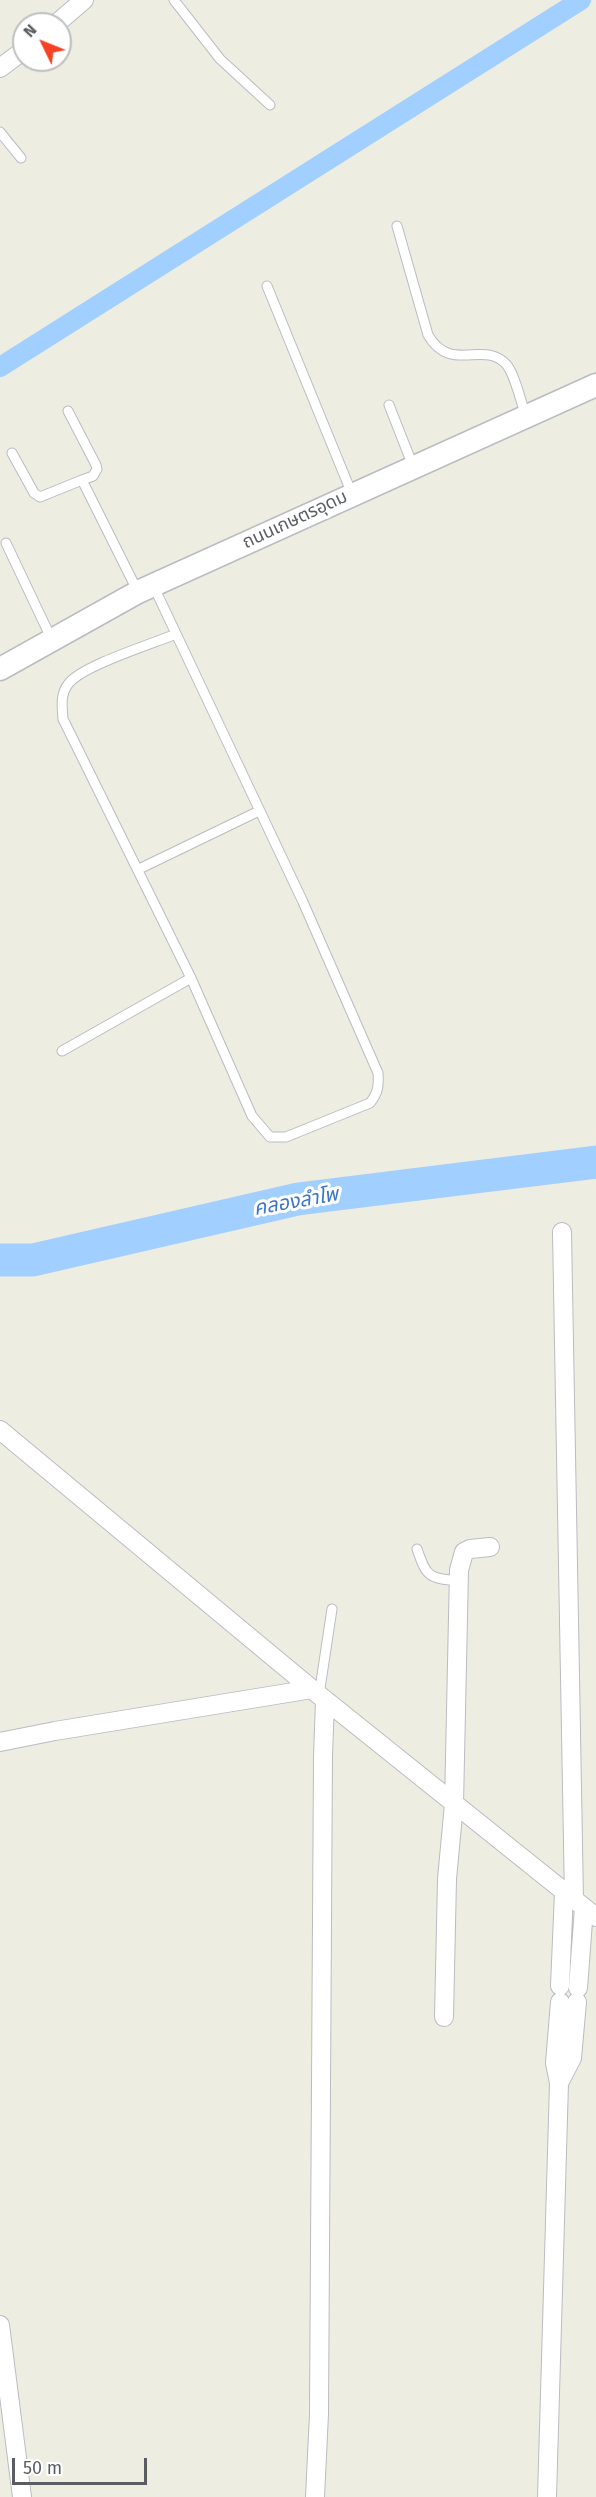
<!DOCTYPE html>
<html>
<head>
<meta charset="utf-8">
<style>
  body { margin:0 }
  #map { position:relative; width:596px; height:2497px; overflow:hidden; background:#eeede2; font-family:"Fira Sans",sans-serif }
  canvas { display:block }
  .north { position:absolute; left:12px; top:12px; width:60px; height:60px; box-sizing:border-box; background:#fff; border:2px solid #bdbfc1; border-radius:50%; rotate:313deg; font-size:16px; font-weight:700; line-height:24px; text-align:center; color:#5a5e64 }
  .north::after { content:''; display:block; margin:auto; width:21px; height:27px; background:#f54222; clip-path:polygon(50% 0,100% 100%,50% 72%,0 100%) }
  .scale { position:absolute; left:12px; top:2458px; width:135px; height:27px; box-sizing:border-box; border:3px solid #5a5e64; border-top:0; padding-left:8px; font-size:18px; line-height:21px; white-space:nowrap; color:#5a5e64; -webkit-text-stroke:4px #fff; paint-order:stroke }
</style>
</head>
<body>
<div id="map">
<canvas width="596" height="2497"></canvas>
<div class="north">N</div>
<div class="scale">50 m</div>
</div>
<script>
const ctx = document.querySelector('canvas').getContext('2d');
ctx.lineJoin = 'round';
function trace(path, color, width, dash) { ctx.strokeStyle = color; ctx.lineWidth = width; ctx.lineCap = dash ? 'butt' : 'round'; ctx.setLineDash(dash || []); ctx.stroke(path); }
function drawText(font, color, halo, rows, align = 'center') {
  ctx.font = font + ' "Fira Sans","Noto Sans Thai",sans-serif'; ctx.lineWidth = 6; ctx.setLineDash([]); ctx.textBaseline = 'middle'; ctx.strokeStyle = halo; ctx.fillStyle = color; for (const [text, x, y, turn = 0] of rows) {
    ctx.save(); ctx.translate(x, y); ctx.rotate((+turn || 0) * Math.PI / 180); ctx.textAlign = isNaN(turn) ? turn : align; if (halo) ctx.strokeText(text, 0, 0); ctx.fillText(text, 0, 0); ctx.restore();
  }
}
trace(new Path2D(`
  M 0,367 L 581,0`), '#a1cfff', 20);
trace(new Path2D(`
  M 0,1260 L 33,1260 L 298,1199 L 596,1162`), '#a1cfff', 33);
const service = new Path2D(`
  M 174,0 L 220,59 L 270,105
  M 0,132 L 21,158
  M 397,226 L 428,335 C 451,374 483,340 506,364 C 515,374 521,403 526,416
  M 267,286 L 352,494
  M 389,405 L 413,466
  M 68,411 L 96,465 L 97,469 L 93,476 L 82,480
  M 12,453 L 34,493 L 40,497 L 82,480 L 138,592
  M 6,543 L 52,640
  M 153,585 L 303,902 L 378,1073 C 379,1086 378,1093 370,1103 L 286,1137 L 270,1137 L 252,1116 L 191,978
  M 139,869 L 259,811
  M 62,1051 L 191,978 L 63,719 C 62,705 60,694 69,683 C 84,665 152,644 176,634
  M 417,1549 C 427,1578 429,1578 459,1581
  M 319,1695 L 332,1609`);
const minor = new Path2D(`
  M 56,24 L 84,0
  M 0,68 L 24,50
  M 562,1232 L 574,1899
  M 0,1430 L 319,1695 L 596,1917
  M 0,1742 L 55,1731 L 312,1689
  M 560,1986 L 564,1892
  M 578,1988 L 584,1908
  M 444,2017 L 447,1879 L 454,1804 L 459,1570 L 464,1552 L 470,1549 L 490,1547
  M 559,2083 L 572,2058 L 577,2002
  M 0,2325 L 22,2497
  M 315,2497 L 319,2414 L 323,1756 L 325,1701
  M 547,2497 L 559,2083 L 555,2063 L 560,2002`);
const tertiary = new Path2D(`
  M 0,669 L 138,592 L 596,385`);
trace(service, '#babcc2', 11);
trace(minor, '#babcc2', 20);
trace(tertiary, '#babcc2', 25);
trace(service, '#fff', 9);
trace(minor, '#fff', 18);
trace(tertiary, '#fff', 22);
drawText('18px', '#5a5e64', '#fff', [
  ["ถนนเกษตรอุดม",295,520,-25]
]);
drawText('italic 20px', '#3c76cb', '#fff', [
  ["คลองลำโพ",296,1202,-10]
]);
</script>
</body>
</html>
